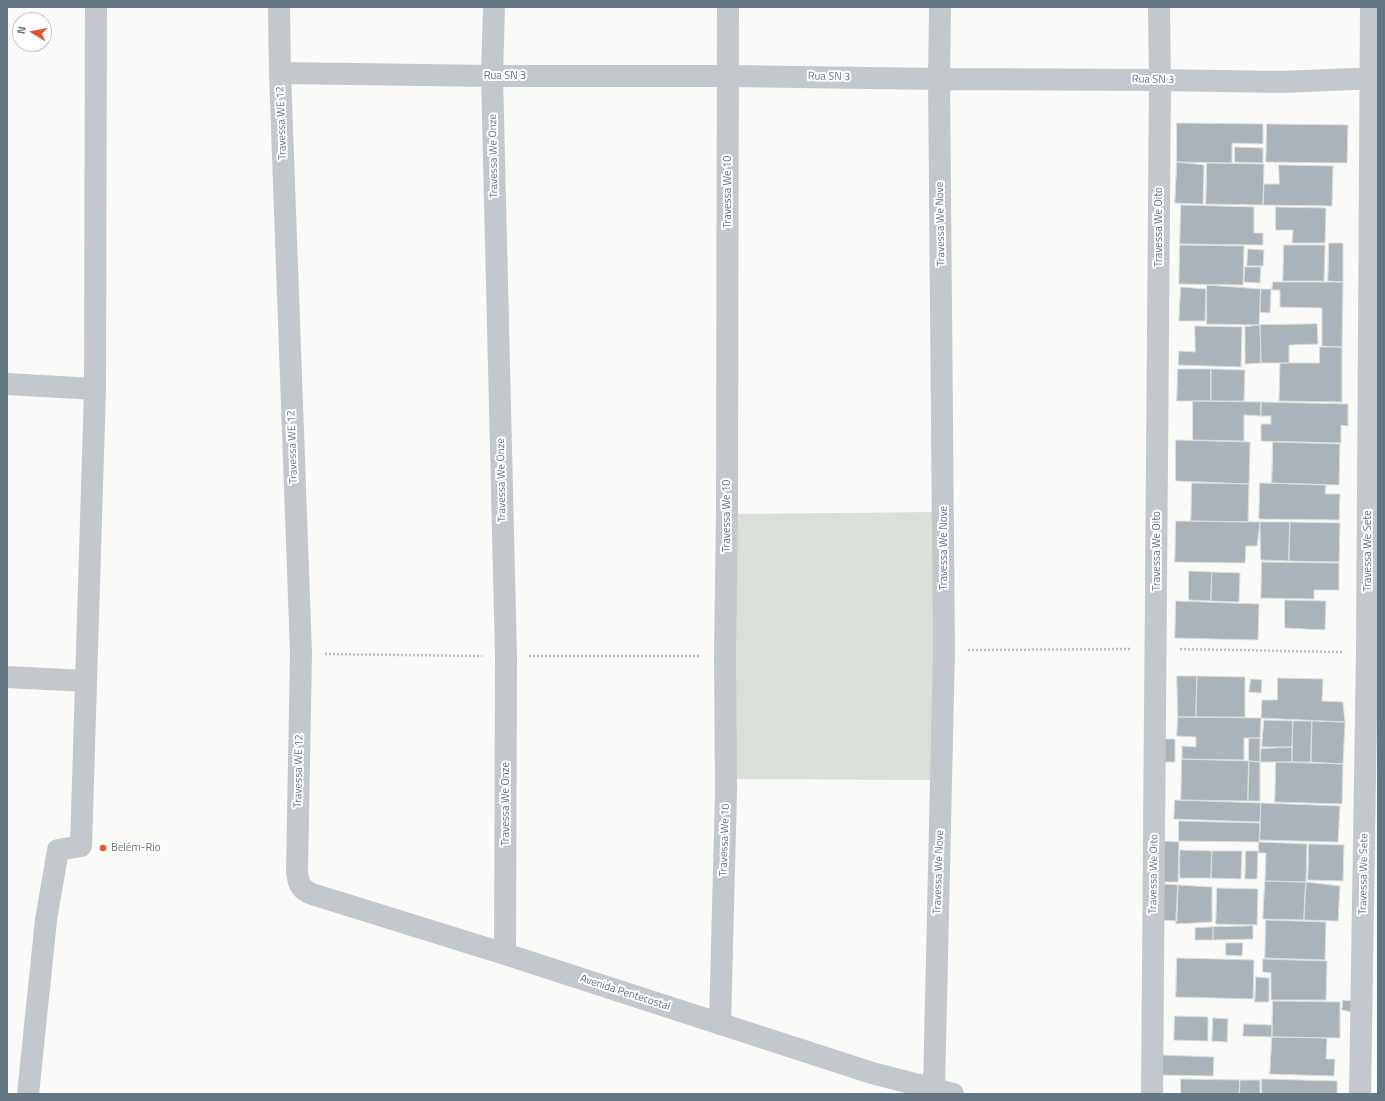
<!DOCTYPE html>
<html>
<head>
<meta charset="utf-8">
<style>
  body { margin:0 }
  #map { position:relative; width:1385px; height:1101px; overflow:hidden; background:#fafaf8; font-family:"Titillium Web",sans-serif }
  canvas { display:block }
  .frame { position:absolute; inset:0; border:8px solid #657683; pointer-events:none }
  .north { position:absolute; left:12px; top:12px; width:40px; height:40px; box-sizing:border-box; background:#fff; border:1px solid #c1c8cd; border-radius:50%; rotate:280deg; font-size:11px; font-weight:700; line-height:16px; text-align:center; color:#657683 }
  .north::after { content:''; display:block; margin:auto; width:14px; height:18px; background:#e4572e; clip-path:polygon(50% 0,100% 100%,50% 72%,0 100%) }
</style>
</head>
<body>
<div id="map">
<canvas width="1385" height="1101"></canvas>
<div class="frame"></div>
<div class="north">N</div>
</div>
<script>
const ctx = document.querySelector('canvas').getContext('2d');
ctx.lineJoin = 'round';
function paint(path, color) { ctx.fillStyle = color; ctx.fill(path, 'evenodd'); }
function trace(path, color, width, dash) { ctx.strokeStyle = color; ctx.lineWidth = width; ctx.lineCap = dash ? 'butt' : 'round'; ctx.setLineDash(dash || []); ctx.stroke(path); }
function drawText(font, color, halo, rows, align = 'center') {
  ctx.font = font + ' "Titillium Web",sans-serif'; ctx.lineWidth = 4; ctx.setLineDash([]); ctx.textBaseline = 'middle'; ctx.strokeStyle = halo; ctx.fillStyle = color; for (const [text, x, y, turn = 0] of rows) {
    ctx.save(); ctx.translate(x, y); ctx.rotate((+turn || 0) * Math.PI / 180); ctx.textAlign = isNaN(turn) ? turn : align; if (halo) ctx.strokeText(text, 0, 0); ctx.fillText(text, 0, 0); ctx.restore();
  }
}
paint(new Path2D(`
  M 937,512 L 937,780 L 734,779 L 734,514 Z`), '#dadfd7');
const building = new Path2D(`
  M 1177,123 L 1263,124 L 1263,144 L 1232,143 L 1232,163 L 1177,162 Z
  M 1267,124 L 1348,125 L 1347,163 L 1266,162 Z
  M 1235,147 L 1263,148 L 1263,163 L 1235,162 Z
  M 1177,162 L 1204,165 L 1203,204 L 1175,203 Z
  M 1207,163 L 1264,164 L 1263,205 L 1206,204 Z
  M 1279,165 L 1333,166 L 1332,206 L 1263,205 L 1264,184 L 1279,184 Z
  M 1181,205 L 1254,207 L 1254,233 L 1263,233 L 1263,245 L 1180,244 Z
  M 1276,207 L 1326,208 L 1325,243 L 1292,243 L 1293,230 L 1276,230 Z
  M 1329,243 L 1343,243 L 1343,282 L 1328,281 Z
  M 1180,245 L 1244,246 L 1243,285 L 1179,284 Z
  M 1284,245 L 1325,245 L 1324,281 L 1283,281 Z
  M 1248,249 L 1264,250 L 1263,266 L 1247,266 Z
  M 1245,267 L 1261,267 L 1260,283 L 1244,282 Z
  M 1273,282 L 1343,282 L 1342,347 L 1322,346 L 1322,308 L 1280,307 L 1280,290 L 1272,290 Z
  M 1207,285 L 1261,289 L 1259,325 L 1207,324 Z
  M 1181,287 L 1206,289 L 1205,321 L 1179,321 Z
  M 1261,289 L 1271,289 L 1270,313 L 1260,312 Z
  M 1317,324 L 1318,344 L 1289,345 L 1289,363 L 1261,363 L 1260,325 Z
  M 1260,325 L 1261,363 L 1245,364 L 1245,327 Z
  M 1195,326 L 1242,327 L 1241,367 L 1178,365 L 1179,351 L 1195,352 Z
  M 1320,347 L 1342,347 L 1342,402 L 1279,401 L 1280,363 L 1319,363 Z
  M 1178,369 L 1211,369 L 1211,401 L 1177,401 Z
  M 1211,369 L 1245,370 L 1244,401 L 1211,401 Z
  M 1193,401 L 1261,402 L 1261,416 L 1244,415 L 1244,441 L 1193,440 Z
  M 1261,402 L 1348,404 L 1348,426 L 1341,425 L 1341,443 L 1261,441 L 1261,424 L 1271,424 L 1271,416 L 1261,416 Z
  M 1176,440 L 1250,442 L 1249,484 L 1176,481 Z
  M 1273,442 L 1340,444 L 1339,485 L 1272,483 Z
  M 1192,483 L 1249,484 L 1248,522 L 1191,521 Z
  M 1260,483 L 1326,485 L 1325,494 L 1340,494 L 1339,520 L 1259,519 Z
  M 1176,521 L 1260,522 L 1257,546 L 1246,546 L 1245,563 L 1175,562 Z
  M 1260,522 L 1290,522 L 1289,561 L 1261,560 Z
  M 1290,522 L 1340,523 L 1339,562 L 1289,561 Z
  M 1262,562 L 1339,563 L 1339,590 L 1314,590 L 1314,599 L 1261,598 Z
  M 1189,571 L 1212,572 L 1211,601 L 1189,600 Z
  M 1212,572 L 1240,573 L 1239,602 L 1211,601 Z
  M 1285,600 L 1326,601 L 1325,630 L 1285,628 Z
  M 1176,601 L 1259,604 L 1258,640 L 1175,638 Z
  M 1177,676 L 1197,676 L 1196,717 L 1178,717 Z
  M 1197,676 L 1245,677 L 1245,717 L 1196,717 Z
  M 1278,678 L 1323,679 L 1322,701 L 1343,702 L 1345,722 L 1261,718 L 1262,700 L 1277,700 Z
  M 1251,679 L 1262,680 L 1261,693 L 1249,692 Z
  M 1178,717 L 1261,718 L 1260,738 L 1244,738 L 1244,760 L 1182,759 L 1182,746 L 1196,747 L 1196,737 L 1177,736 Z
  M 1264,720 L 1293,721 L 1292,747 L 1262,747 Z
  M 1293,721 L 1312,721 L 1311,762 L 1292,762 Z
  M 1312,721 L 1345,722 L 1343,764 L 1311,762 Z
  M 1249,738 L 1260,738 L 1260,762 L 1249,761 Z
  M 1163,739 L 1175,739 L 1175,762 L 1162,762 Z
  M 1292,747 L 1292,762 L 1260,762 L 1261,749 Z
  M 1182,759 L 1249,761 L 1248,801 L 1181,800 Z
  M 1249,761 L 1260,762 L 1260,801 L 1248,801 Z
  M 1276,762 L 1343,764 L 1342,804 L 1275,802 Z
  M 1175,800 L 1261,803 L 1260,822 L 1174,819 Z
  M 1261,803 L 1340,806 L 1338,842 L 1260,840 Z
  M 1179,821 L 1260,823 L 1259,842 L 1179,841 Z
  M 1163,841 L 1179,842 L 1178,882 L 1162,882 Z
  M 1259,842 L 1307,844 L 1306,882 L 1265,881 L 1266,853 L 1259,853 Z
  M 1309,844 L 1344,845 L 1343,881 L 1308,880 Z
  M 1180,850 L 1212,851 L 1211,878 L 1180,878 Z
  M 1212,851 L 1242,851 L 1241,879 L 1211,878 Z
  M 1246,851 L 1258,851 L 1257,879 L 1245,879 Z
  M 1265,881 L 1306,882 L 1304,920 L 1263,919 Z
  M 1306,882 L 1340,886 L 1338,921 L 1304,920 Z
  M 1163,884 L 1178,885 L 1177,921 L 1162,920 Z
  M 1178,885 L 1212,887 L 1212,922 L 1176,924 Z
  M 1217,888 L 1258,889 L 1257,925 L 1216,924 Z
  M 1266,920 L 1326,922 L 1325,960 L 1265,958 Z
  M 1253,926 L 1253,939 L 1213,940 L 1213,927 Z
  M 1213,927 L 1213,940 L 1195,940 L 1195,928 Z
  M 1226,943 L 1243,943 L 1242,956 L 1226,955 Z
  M 1177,958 L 1254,960 L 1253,999 L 1176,997 Z
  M 1263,959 L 1327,961 L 1326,1000 L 1271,1000 L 1271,973 L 1263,972 Z
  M 1256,977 L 1269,978 L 1269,1002 L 1255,1002 Z
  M 1343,1000 L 1353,1001 L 1351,1012 L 1342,1010 Z
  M 1273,1001 L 1340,1002 L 1340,1038 L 1272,1037 Z
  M 1175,1016 L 1208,1017 L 1208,1041 L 1174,1040 Z
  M 1213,1018 L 1228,1019 L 1227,1042 L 1212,1041 Z
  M 1244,1024 L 1272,1025 L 1272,1037 L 1243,1036 Z
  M 1272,1037 L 1327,1038 L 1326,1059 L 1335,1059 L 1334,1076 L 1270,1074 Z
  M 1162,1055 L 1214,1057 L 1213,1076 L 1162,1075 Z
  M 1181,1079 L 1240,1080 L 1239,1094 L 1181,1094 Z
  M 1262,1079 L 1337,1081 L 1337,1094 L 1262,1094 Z
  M 1240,1080 L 1260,1080 L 1260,1094 L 1240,1094 Z`);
paint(building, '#aab3b9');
trace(building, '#dcdcda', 1);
trace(new Path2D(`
  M 1180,649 L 1343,652
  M 968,650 L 1131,649
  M 325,654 L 482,656
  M 529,656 L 700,656`), '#bbbfc2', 2.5, [2, 2]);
trace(new Path2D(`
  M 279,7 L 280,73 L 301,653 L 297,872 C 298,883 301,890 312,894 L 505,954 L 872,1073 L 953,1094
  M 494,7 L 492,76 L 506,656 L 505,954
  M 280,73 L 492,76 L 728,76 L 939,79 L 1160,80 L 1281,82 L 1378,78
  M 7,384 L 95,389
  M 7,677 L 86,681
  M 720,1024 L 726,792 L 725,656 L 727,512 L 728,7
  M 934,1088 L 944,650 L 939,79 L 940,7
  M 28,1094 L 46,920 L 58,850 L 81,846 L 95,389 L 96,7
  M 1152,1094 L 1160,80 L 1159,7
  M 1360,1094 L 1367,652 L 1371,7`), '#c3c8cc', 22);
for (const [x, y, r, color] of [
  [103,848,4,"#e4572e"]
]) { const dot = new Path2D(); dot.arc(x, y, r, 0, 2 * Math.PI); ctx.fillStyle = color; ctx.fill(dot); trace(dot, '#fff', 1.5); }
drawText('11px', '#657683', '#fff', [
  ["Rua SN 3",505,76],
  ["Rua SN 3",829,77,1],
  ["Rua SN 3",1153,80,1],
  ["Travessa WE 12",282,123,-92],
  ["Travessa We Onze",494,156,-91],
  ["Travessa We 10",728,192,-90],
  ["Travessa We Nove",941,224,-91],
  ["Travessa We Oito",1159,227,-90],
  ["Travessa WE 12",293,447,-92],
  ["Travessa We Onze",502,480,-91],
  ["Travessa We 10",727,516,-90],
  ["Travessa We Nove",944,548,-90],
  ["Travessa We Oito",1157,551,-90],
  ["Travessa We Sete",1368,551,-90],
  ["Travessa WE 12",299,771,-89],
  ["Travessa We Onze",506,804,-90],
  ["Travessa We 10",725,840,-88],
  ["Travessa We Nove",939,872,-88],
  ["Travessa We Oito",1154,874,-89],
  ["Travessa We Sete",1364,874,-89],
  ["Avenida Pentecostal",625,993,18]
]);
drawText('11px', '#657683', '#fff', [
  ["Belém-Rio",111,848]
], 'left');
</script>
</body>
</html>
